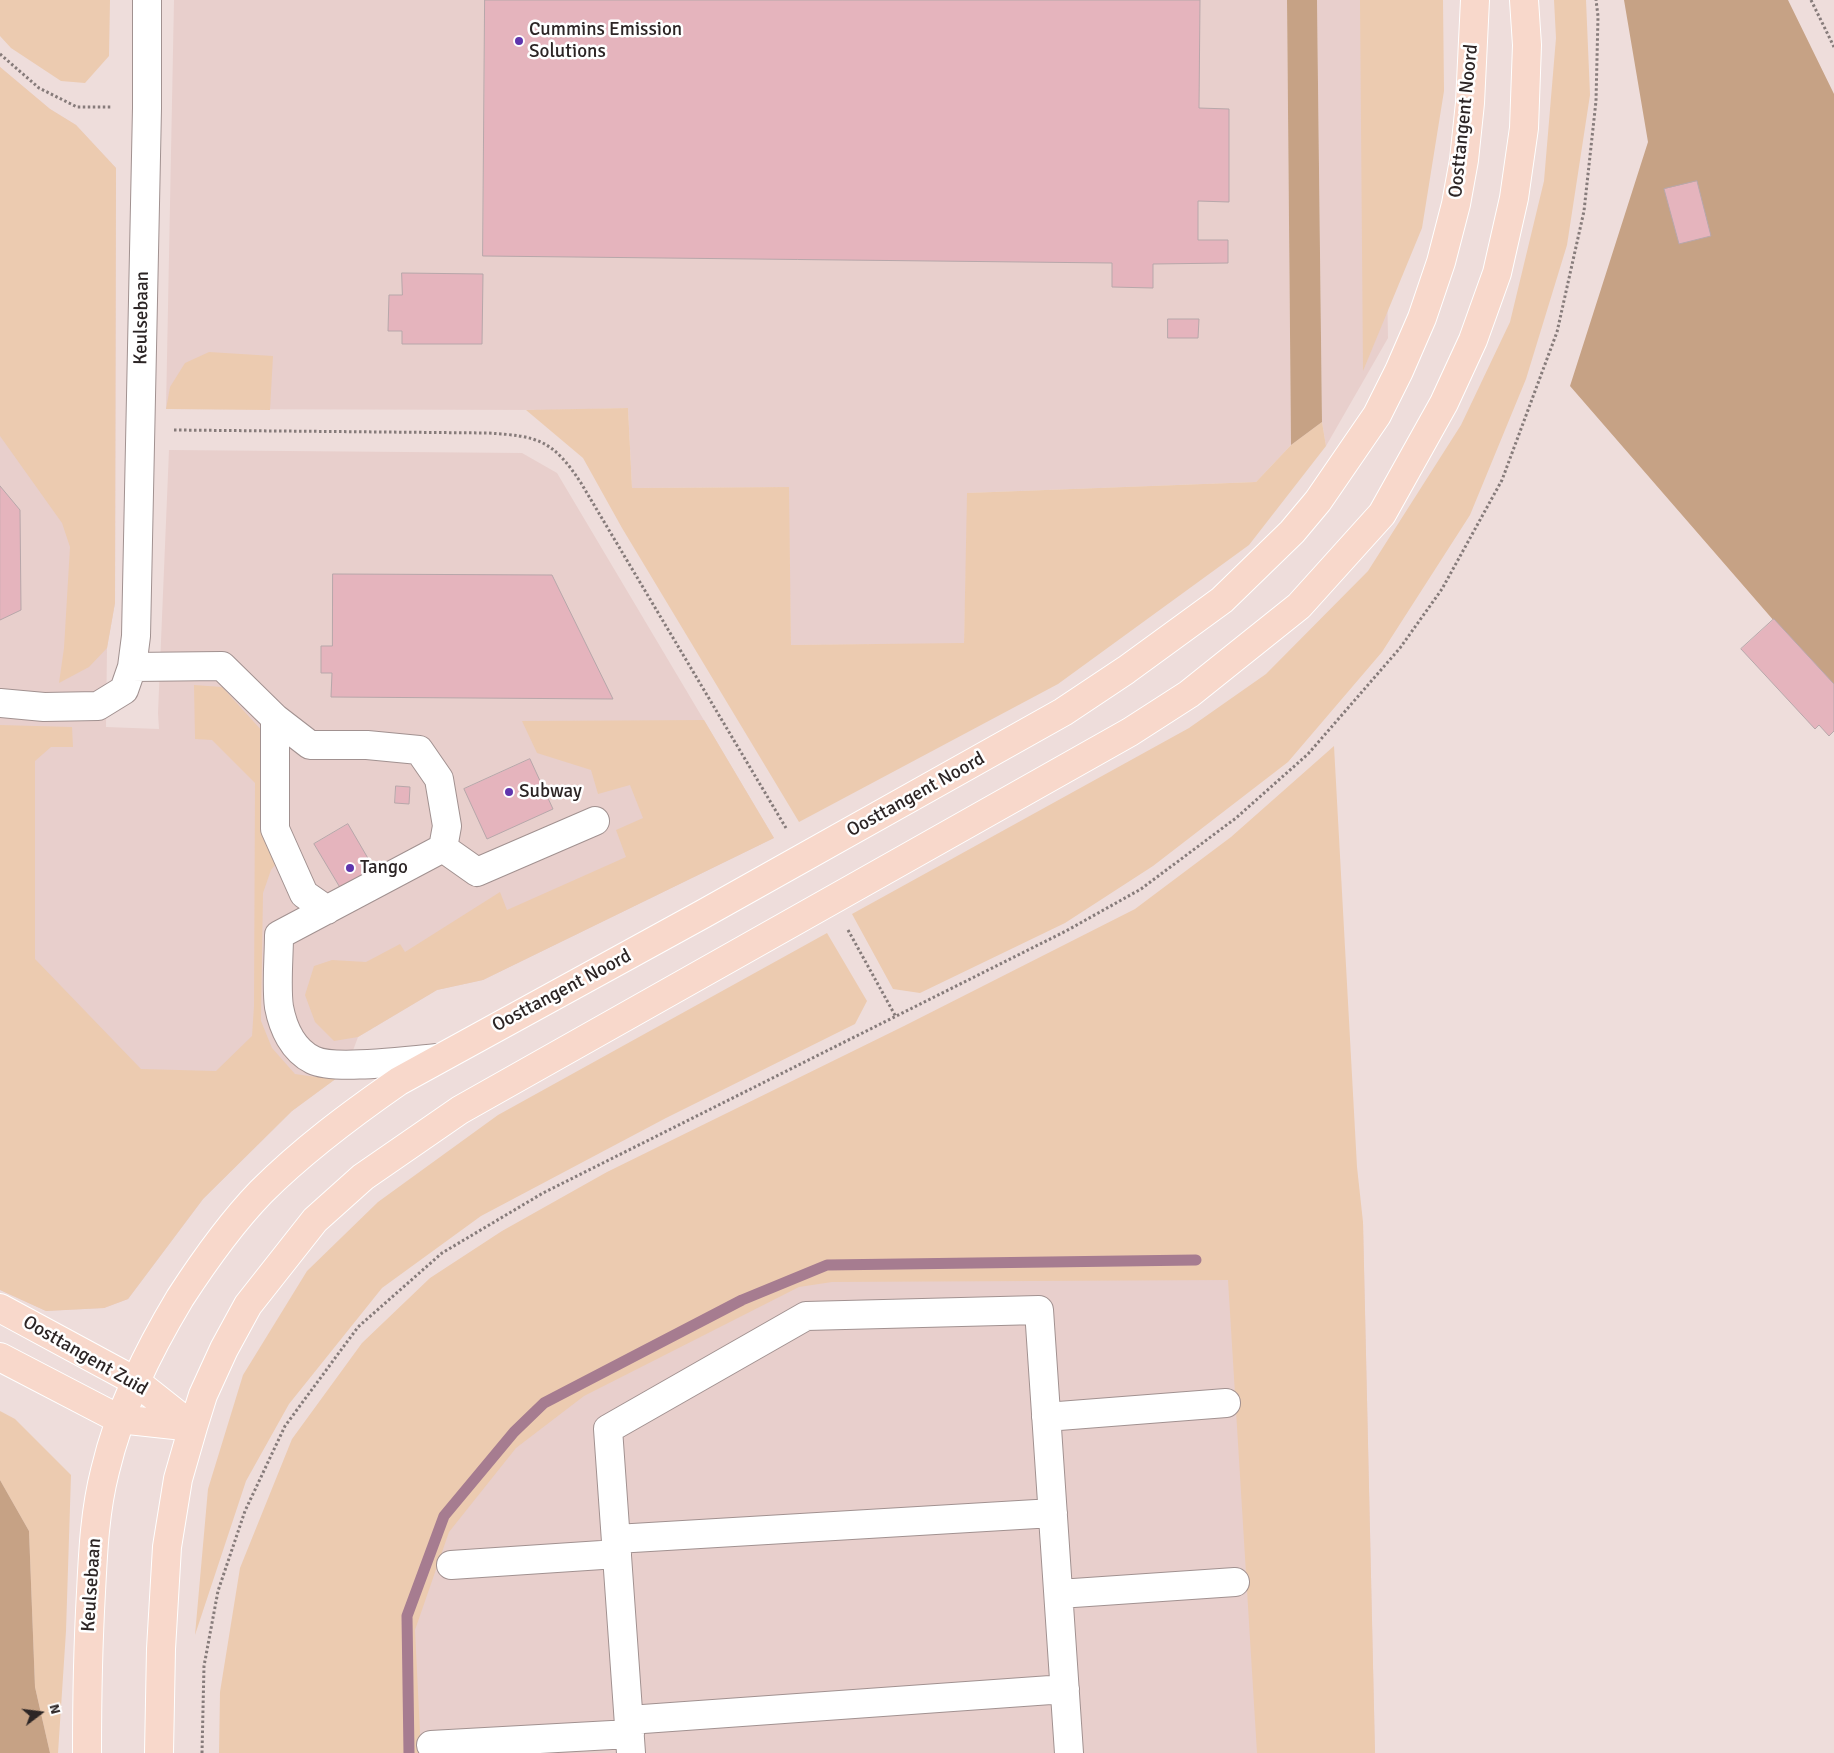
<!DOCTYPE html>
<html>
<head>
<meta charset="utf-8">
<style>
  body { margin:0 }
  #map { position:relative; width:1834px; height:1753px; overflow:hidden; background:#eedddb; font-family:Signika,sans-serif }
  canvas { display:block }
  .north { position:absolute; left:15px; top:1688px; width:50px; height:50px; -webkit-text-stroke:4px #fff; paint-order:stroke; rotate:75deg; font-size:14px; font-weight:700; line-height:20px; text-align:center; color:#2c2525 }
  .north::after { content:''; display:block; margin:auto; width:18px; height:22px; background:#2c2525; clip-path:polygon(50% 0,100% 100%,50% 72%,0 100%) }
</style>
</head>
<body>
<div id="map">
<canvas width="1834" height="1753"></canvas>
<div class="north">N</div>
</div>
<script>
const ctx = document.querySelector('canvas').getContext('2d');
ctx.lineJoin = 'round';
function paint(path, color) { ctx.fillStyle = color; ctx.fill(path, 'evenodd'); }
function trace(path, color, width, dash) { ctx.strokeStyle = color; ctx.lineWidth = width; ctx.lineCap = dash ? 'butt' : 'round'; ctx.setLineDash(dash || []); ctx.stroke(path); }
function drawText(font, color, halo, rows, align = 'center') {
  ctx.font = font + ' Signika,sans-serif'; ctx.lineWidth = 5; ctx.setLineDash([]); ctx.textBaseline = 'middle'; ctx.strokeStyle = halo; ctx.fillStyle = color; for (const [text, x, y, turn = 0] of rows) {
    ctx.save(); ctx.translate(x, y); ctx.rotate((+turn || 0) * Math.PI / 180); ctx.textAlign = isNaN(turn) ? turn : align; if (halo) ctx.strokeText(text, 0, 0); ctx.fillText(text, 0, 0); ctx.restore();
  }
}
paint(new Path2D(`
  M 174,0 L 1287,0 L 1291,445 L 1256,482 L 968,493 L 964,644 L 791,645 L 788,487 L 632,488 L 628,408 L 551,410 L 166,409 Z
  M 1317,0 L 1382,0 L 1388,338 L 1326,446 L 1322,422 Z
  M 0,67 L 50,109 L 76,125 L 116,168 L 115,603 L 107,648 L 106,727 L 159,729 L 158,713 L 169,450 L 522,453 L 557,473 L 774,838 L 483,980 L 437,990 L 358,1037 L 345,1072 L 292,1111 L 203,1199 L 128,1299 L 104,1308 L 46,1311 L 0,1290 Z
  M 1363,1222 L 1375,1753 L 400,1753 L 399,1610 L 531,1399 L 832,1240 Z`), '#e8cfcc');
paint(new Path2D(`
  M 0,0 L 110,0 L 109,56 L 85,83 L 61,81 L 11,48 L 0,36 Z
  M 1360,0 L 1443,0 L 1444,91 L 1422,228 L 1363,371 Z
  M 1554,0 L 1586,0 L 1590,95 L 1567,245 L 1526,379 L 1470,515 L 1382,652 L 1288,762 L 1153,866 L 1065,923 L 920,993 L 893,989 L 852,914 L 1189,728 L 1266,674 L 1368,571 L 1461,425 L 1510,322 L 1544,181 L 1556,38 Z
  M 0,67 L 50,109 L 76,125 L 116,168 L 115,603 L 107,648 L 89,667 L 59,683 L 64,648 L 70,547 L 62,523 L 0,436 Z
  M 209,352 L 273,356 L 270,410 L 166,409 L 170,387 L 185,363 Z
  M 628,408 L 632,488 L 789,487 L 791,645 L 964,643 L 967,493 L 1256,482 L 1291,445 L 1322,422 L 1326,446 L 1249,545 L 1058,684 L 799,822 L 622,528 L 583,458 L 526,410 Z
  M 194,685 L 222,687 L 264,733 L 282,856 L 271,870 L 263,893 L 261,1021 L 272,1048 L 295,1074 L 316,1077 L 345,1072 L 292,1111 L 203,1199 L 128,1299 L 104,1308 L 46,1311 L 0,1290 L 0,725 L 72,727 L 73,747 L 51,747 L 35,761 L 35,959 L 141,1069 L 216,1071 L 252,1036 L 254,1006 L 255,783 L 212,740 L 195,739 Z
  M 704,720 L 774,838 L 483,980 L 437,990 L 358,1037 L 334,1041 L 315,1022 L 305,995 L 314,966 L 332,960 L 366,962 L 400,944 L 405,952 L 500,892 L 507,910 L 626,857 L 616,830 L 643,818 L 630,785 L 598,794 L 591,770 L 537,753 L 522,721 Z
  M 1334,746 L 1357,1167 L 1363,1222 L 1375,1753 L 1257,1753 L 1228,1280 L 832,1282 L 799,1287 L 584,1396 L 516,1448 L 449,1532 L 415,1630 L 421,1753 L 219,1753 L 220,1692 L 240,1568 L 292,1439 L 362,1343 L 430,1278 L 502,1231 L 607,1172 L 904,1026 L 1135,909 L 1231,837 Z
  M 827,933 L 867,1001 L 855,1024 L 666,1118 L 481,1216 L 382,1288 L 289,1404 L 246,1481 L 195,1635 L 208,1489 L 243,1375 L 307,1271 L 378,1202 L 498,1115 Z
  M 0,1411 L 15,1419 L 71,1475 L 66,1631 L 58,1753 L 50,1753 L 35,1687 L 29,1531 L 0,1480 Z`), '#eccbb0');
paint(new Path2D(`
  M 1287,0 L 1317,0 L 1322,422 L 1291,445 Z
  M 1624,0 L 1788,0 L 1834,94 L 1834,690 L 1570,386 L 1648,142 Z
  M 0,1480 L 29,1531 L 35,1687 L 50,1753 L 0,1753 Z`), '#c6a285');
trace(new Path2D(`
  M 409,1753 L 407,1616 L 444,1516 L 514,1432 L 544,1403 L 742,1300 L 827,1265 L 1196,1260`), '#a67c90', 11);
const building = new Path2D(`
  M 485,0 L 1200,0 L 1199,108 L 1229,109 L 1229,202 L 1198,201 L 1198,240 L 1228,240 L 1228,263 L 1153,264 L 1153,288 L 1112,287 L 1112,263 L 483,256 Z
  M 1697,181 L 1711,236 L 1679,244 L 1664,189 Z
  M 402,273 L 483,274 L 482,344 L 402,344 L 402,331 L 388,331 L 389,295 L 402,295 Z
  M 1168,319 L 1199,319 L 1198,338 L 1168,338 Z
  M 0,486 L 20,510 L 21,610 L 0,620 Z
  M 333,574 L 552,575 L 613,699 L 331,697 L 332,673 L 321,673 L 321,646 L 332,646 Z
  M 1774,619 L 1834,684 L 1834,731 L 1829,736 L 1819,725 L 1815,729 L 1741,649 Z
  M 530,759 L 553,809 L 487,839 L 464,789 Z
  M 396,786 L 410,787 L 409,804 L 395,803 Z
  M 348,824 L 387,891 L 354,911 L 314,844 Z`);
paint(building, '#e5b4bd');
trace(building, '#b7a7aa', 1);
const minor = new Path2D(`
  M 132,667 L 222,666 L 275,718 L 310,745 L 367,745 L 419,750 L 439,779 L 447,826 L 443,848 L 279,935 C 279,957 276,986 279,1007 C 283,1028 293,1050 313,1060 C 335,1071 411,1060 438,1058
  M 0,703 L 44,707 L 98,706 L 124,690 L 132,667 L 136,636 L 147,108 L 147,0
  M 275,718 L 275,829 L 304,894 L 327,910
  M 443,848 L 477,872 L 595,821
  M 1046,1417 L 1226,1403
  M 616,1539 L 1053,1513
  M 451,1565 L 617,1554
  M 1059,1594 L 1235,1582
  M 629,1720 L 1065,1689
  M 431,1745 L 630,1734
  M 631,1753 L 608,1429 L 806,1316 L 1039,1310 L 1069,1753`);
const major = new Path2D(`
  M 0,1308 L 135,1381 L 193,1427
  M 0,1357 L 119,1419 L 193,1427
  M 87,1753 C 87,1699 88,1645 91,1592 C 93,1551 95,1510 105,1471 C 120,1408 147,1353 180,1298 C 204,1261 230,1224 261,1192 C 303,1150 350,1115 399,1081 L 703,914 L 1063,712 L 1126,670 L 1222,600 L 1292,532 L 1318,501 L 1377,415 L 1399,371 L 1422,318 L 1441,262 L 1456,204 L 1464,160 L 1470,103 L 1475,0
  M 159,1753 L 161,1649 L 167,1547 L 178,1479 L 193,1427 L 203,1395 L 224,1349 L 248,1305 L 315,1220 L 363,1177 L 460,1110 L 1130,732 L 1189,694 L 1299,606 L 1382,514 L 1444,403 L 1473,340 L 1497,273 L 1514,198 L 1524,128 L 1527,45 L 1524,0`);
trace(minor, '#a19190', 30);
trace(major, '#fff', 30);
trace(new Path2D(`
  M 1811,0 L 1834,47
  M 0,54 L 39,88 L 77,107 L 112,107
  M 174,430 L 488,433 C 538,436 553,440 581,483 L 786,828
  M 848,930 L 896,1017
  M 202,1753 L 204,1666 L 218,1591 L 245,1511 L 285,1426 L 358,1327 L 442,1253 L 543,1193 L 1066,931 L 1141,889 L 1236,818 L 1308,754 L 1400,648 L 1442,589 L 1502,480 L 1557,332 L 1584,211 L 1596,101 L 1598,16 L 1596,0`), '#867b7a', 3, [2.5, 2.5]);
trace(minor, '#fff', 28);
trace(major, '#f8d8cb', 28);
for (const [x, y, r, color] of [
  [519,41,5,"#5f35ad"],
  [509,792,5,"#5f35ad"],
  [350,868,5,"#5f35ad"]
]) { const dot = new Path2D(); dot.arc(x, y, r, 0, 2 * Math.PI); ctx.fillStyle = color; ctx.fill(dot); trace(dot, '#fff', 2); }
drawText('19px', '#2c2525', '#fff', [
  ["Cummins Emission",529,30],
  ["Solutions",529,52],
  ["Subway",519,792],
  ["Tango",360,868]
], 'left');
drawText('19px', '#2c2525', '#fff', [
  ["Oosttangent Noord",1464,121,-84],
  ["Keulsebaan",142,318,-89],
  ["Oosttangent Noord",916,795,-29],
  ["Oosttangent Noord",562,991,-28],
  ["Oosttangent Zuid",85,1356,30],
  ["Keulsebaan",92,1585,-86]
]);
</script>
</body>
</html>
